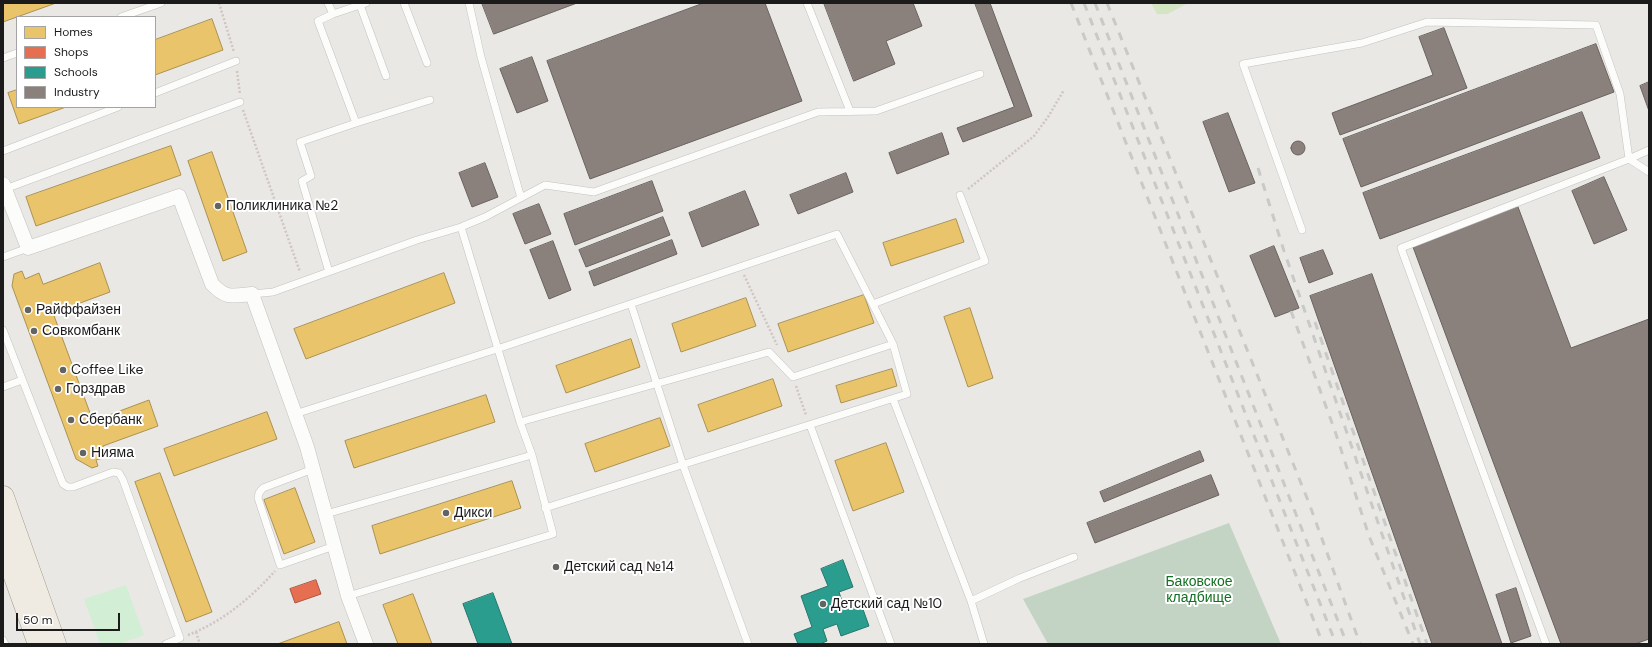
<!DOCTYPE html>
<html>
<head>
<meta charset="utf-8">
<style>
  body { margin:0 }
  #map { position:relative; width:1652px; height:647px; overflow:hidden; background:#e9e8e4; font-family:"DM Sans",sans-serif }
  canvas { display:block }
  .frame { position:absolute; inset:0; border:4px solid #1b1b1b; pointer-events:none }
  .legend { position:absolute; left:16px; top:16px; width:140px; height:92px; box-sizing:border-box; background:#fff; border:1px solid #a4a4a4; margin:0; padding:5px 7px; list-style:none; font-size:12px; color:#1b1b1b }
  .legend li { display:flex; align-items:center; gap:8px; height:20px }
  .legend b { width:20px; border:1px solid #a4a4a4 }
  .scale { position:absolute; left:16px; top:613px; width:104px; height:18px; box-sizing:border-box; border:2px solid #1b1b1b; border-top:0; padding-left:5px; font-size:12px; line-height:14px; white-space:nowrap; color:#1b1b1b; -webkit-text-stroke:3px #fff; paint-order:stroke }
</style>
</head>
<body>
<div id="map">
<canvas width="1652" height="647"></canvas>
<div class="frame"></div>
<ul class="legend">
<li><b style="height:11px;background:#e9c46a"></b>Homes</li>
<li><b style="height:11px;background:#e76f51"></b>Shops</li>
<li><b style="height:11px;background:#2a9d8f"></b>Schools</li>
<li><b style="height:11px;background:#8a817c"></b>Industry</li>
</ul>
<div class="scale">50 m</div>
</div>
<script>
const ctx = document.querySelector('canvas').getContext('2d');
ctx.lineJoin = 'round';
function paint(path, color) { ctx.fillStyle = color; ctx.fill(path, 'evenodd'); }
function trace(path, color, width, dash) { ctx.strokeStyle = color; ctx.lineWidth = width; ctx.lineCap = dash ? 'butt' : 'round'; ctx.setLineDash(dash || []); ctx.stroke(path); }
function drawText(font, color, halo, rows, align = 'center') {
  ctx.font = font + ' "DM Sans",sans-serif'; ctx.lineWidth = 4; ctx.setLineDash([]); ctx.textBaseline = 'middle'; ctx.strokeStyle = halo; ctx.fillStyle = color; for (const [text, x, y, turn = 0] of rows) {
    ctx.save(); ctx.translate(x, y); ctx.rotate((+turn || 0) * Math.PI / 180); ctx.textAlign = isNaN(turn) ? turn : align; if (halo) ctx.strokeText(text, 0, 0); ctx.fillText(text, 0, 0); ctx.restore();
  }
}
paint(new Path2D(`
  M 1151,3 L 1188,3 L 1168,14 L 1157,14 Z`), '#d4e5c4');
paint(new Path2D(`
  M 1229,523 L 1281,644 L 1048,644 L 1023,599 Z`), '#c3d4c5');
paint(new Path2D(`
  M 126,585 L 144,635 L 119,644 L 100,644 L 84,599 Z`), '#d2efd5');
const homes = new Path2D(`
  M 3,3 L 56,3 L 3,22 Z
  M 212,19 L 223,50 L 155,75 L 155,40 Z
  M 17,90 L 17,107 L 66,107 L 19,124 L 8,93 Z
  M 171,146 L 181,175 L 36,226 L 26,197 Z
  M 212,152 L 247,252 L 223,261 L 188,161 Z
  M 956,219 L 964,242 L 891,266 L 883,243 Z
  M 100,263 L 110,292 L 53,313 L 93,421 L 149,400 L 158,426 L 103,446 L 106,457 L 96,460 L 98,466 L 92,468 L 76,459 L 12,286 L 14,274 L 22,271 L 25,279 L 39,273 L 43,284 Z
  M 444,273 L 455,303 L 306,359 L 294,329 Z
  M 864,295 L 874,323 L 788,352 L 778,324 Z
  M 746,298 L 756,326 L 681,352 L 672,324 Z
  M 970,308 L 993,378 L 968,387 L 944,317 Z
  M 631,339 L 640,367 L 566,393 L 556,366 Z
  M 892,369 L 897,386 L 841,403 L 836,386 Z
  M 773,379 L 782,406 L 708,432 L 698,405 Z
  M 486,395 L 495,422 L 354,468 L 345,441 Z
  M 267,412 L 277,439 L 174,476 L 164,449 Z
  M 660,418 L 670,446 L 595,472 L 585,444 Z
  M 886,443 L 904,492 L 853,511 L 835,461 Z
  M 160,473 L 212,612 L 186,622 L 135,482 Z
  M 512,481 L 521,508 L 380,554 L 372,526 Z
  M 295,488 L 315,542 L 284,554 L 264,500 Z
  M 413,594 L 432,644 L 398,644 L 383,605 Z
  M 339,622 L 347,644 L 278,644 Z`);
paint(homes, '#e9c46a');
trace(homes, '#ab9152', 1);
const shops = new Path2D(`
  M 316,580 L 321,594 L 295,603 L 290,589 Z`);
paint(shops, '#e76f51');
trace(shops, '#aa5641', 1);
const schools = new Path2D(`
  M 843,560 L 853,587 L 839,592 L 844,607 L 860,601 L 869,626 L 841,636 L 837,624 L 823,629 L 827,641 L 820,644 L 798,644 L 794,634 L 812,627 L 801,596 L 828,586 L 821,569 Z
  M 493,593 L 512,644 L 478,644 L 463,604 Z`);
paint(schools, '#2a9d8f');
trace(schools, '#26766c', 1);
const industry = new Path2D(`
  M 482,3 L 577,3 L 494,34 Z
  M 704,3 L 765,3 L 802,101 L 590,179 L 547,61 Z
  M 824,3 L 913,3 L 922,26 L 886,41 L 895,64 L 854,81 Z
  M 975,3 L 990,3 L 1032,116 L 963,142 L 957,128 L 1014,107 Z
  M 1444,28 L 1467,88 L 1340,135 L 1332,113 L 1433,75 L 1419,37 Z
  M 1596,44 L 1614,92 L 1361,187 L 1343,139 Z
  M 532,57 L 548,101 L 517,113 L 500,69 Z
  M 1649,82 L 1649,111 L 1640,86 Z
  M 1582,112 L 1600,158 L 1380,239 L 1363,193 Z
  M 1228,113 L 1255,183 L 1229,192 L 1203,122 Z
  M 942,133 L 949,154 L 897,174 L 889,153 Z
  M1291 148a7 7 0 1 1 14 0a7 7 0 1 1-14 0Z
  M 485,163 L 498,197 L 472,207 L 459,173 Z
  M 846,173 L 853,192 L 798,214 L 790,195 Z
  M 1604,177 L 1627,230 L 1594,244 L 1572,191 Z
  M 652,181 L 663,211 L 575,245 L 564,214 Z
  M 745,191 L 759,225 L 702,247 L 689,213 Z
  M 539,204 L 551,234 L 525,244 L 513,214 Z
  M 1518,207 L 1571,348 L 1649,319 L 1649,639 L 1635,644 L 1561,644 L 1413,247 Z
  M 663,217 L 670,235 L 586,267 L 579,250 Z
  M 672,240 L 677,254 L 594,286 L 589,272 Z
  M 553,241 L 571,290 L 549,299 L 530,250 Z
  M 1274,246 L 1299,308 L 1275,317 L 1250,256 Z
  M 1323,250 L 1333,274 L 1309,283 L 1300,258 Z
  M 1372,274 L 1502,644 L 1432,644 L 1310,296 Z
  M 1200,451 L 1204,461 L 1104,502 L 1100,492 Z
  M 1211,475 L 1219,495 L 1095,543 L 1087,523 Z
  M 1516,588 L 1531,636 L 1511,643 L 1496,595 Z`);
paint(industry, '#8a817c');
trace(industry, '#69625f', 1);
const lane = new Path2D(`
  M 328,3 L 333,14 L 366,3
  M 404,3 L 427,63
  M 469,3 L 481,57 L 521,198
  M 807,3 L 850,111
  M 360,5 L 386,76
  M 333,14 L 318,21 L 356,123 L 430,100
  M 121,17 L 161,3
  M 3,58 L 17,53
  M 155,93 L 236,61
  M 3,151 L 118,107
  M 1629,159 L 1649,172
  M 1629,159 L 1649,150
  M 5,189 L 240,102
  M 1302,230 L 1243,64 L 1362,43 L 1427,22 L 1596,25 L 1620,94 L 1629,159 L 1401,248 L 1546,644
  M 3,257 L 28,248
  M 329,272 L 302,181 L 311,176 L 300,142 L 356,123
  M 252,294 L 273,292 L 417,240 L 461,227 L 485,217 L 545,185 L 594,192 L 818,112 L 876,111 L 980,74
  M 631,304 L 683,465 L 748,644
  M 873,304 L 985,261 L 960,195
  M 3,330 L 63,484 L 68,487 L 73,487 L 113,472 L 119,473 L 123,480 L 180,638 L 166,644
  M 3,387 L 22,380
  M 893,399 L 971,601 L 984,644
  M 295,414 L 497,349 L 837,234 L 893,344
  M 520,422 L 769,352 L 793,377 L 893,344 L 907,394 L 545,508
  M 810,425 L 891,644
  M 313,469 L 263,488 L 259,493 L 258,498 L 280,565 L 334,546
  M 326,514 L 532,455
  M 348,596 L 553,534 L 532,455 L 520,422 L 461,227
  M 971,601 L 1020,578 L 1074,557
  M 3,640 L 5,644`);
const street = new Path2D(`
  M 3,184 L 28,248 L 179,196 L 212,284 C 226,299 232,296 252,294 L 307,447 L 348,596 L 366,644`);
const primary = new Path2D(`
  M 3,497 L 55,644
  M 3,543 L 39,644`);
trace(lane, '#c2c2c0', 8);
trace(street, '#c2c2c0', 15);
trace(primary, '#9d9783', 23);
trace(new Path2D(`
  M 219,3 L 234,52
  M 237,71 L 240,94
  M 243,110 L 300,272
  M 968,189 L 1034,136 L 1048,117 L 1064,90
  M 744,275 L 777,345
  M 796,386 L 806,415
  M 196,632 L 200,644
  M 188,635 C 222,622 251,598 275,571`), '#d0c5c2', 2.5, [2, 2]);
trace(lane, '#fcfcfb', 7);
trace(street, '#fcfcfb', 14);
trace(primary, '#efebe3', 22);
trace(new Path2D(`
  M 1071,3 L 1323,644
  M 1084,3 L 1336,644
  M 1095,3 L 1347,644
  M 1107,3 L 1309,503 L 1360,644
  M 1258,168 L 1284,251 L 1420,644
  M 1291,311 L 1335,431 L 1369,536 L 1413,644
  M 1315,322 L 1427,644`), '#c9c9c8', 3, [8, 8]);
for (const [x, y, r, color] of [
  [218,206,4,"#636361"],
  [28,310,4,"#636361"],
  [34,331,4,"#636361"],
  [63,370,4,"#636361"],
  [58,389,4,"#636361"],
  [71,420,4,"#636361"],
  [83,453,4,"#636361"],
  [446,513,4,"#636361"],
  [556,567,4,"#636361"],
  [823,604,4,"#636361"]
]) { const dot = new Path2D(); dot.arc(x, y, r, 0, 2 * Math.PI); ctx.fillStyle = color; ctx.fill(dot); trace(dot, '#fff', 1.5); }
drawText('14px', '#1b1b1b', '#fff', [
  ["Поликлиника №2",226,206],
  ["Райффайзен",36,310],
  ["Совкомбанк",42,331],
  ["Coffee Like",71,370],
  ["Горздрав",66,389],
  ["Сбербанк",79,420],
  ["Нияма",91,453],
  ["Дикси",454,513],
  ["Детский сад №14",564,567],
  ["Детский сад №10",831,604]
], 'left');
drawText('14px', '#136f21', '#fff', [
  ["Баковское",1199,582],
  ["кладбище",1199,598]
]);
</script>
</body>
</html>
